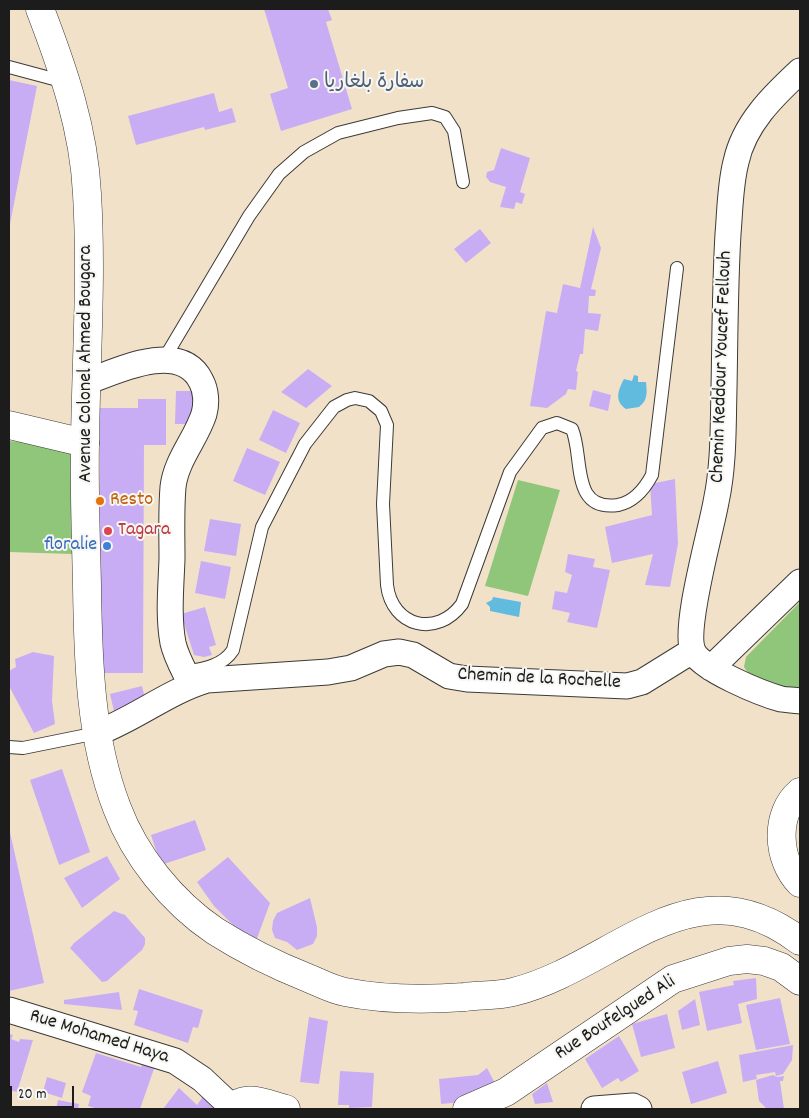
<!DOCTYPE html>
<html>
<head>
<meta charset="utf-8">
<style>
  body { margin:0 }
  #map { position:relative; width:809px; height:1118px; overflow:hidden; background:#f2e1c9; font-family:Dekko,sans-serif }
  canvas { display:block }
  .frame { position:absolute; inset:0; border:10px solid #1c1c1c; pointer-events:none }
  .scale { position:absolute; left:10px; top:1086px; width:64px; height:22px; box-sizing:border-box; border:2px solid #1c1c1c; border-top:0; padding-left:6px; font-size:15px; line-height:18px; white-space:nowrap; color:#1c1c1c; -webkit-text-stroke:4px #f6f6f2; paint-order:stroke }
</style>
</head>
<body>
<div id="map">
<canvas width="809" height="1118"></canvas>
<div class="frame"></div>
<div class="scale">20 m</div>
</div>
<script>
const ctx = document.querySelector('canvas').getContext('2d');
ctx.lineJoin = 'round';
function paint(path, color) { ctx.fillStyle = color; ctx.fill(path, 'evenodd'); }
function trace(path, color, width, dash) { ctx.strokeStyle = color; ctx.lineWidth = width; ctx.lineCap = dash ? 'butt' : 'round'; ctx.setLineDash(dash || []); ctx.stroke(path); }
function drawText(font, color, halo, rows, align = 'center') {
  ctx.font = font + ' Dekko,"Playpen Sans Arabic",sans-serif'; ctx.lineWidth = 4; ctx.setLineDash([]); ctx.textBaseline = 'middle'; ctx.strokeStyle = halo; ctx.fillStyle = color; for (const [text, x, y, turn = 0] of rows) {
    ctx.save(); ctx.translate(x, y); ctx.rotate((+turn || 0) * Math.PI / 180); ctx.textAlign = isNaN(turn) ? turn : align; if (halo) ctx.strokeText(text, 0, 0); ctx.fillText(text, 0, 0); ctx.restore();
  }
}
paint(new Path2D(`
  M 9,441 L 71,445 L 73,554 L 9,552 Z
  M 518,480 L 560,490 L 528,596 L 485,586 Z
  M 800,602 L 800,694 C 784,692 752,682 744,667 L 746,657 Z`), '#8fc679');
paint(new Path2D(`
  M 634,375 L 638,376 L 638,382 L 646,382 C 647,393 648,400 639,407 L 626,409 C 614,401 618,390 624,379 L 632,381 Z
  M 493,597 L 521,602 L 519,617 L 490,611 L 490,607 L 486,603 L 492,600 Z`), '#61bbdf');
paint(new Path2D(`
  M 264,9 L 328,9 L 332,20 L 326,22 L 352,109 L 281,131 L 270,94 L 288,88 Z
  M 9,80 L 37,86 L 10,224 L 9,224 Z
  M 214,93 L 219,112 L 232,108 L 236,122 L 205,130 L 204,127 L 136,145 L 128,116 Z
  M 501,148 L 530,158 L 520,192 L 525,194 L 522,204 L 516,202 L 514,209 L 500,207 L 506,187 L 490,182 L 486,177 L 487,172 L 494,170 Z
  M 593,227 L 601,248 L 591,289 L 596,290 L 595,296 L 589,296 L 588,313 L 601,314 L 598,331 L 585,329 L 583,354 L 580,354 L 576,371 L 578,372 L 576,390 L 568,389 L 566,394 L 547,408 L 530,406 L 546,311 L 557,313 L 563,284 L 580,288 Z
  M 480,229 L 491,243 L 466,263 L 454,249 Z
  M 308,369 L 332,386 L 306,408 L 281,392 Z
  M 593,390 L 611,395 L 608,411 L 589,406 Z
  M 176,391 L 194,391 L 193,424 L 175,424 Z
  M 138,399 L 166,399 L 166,445 L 144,445 L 143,673 L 99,673 L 100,408 L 138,408 Z
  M 273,410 L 300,423 L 286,453 L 259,440 Z
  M 247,448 L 280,462 L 265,495 L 233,481 Z
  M 675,479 L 678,544 L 670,587 L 645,585 L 653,554 L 612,563 L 605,527 L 652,515 L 650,484 Z
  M 210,519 L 241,524 L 236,556 L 204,551 Z
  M 568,554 L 595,559 L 593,567 L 610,570 L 597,628 L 567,622 L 570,613 L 552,609 L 555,591 L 567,593 L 572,575 L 565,572 Z
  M 201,561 L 231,567 L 225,599 L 195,593 Z
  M 205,607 L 216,645 L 209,647 L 212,655 L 204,657 L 194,655 L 181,614 Z
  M 33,652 L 54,656 L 52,701 L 55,724 L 34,733 L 9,686 L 9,671 L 16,667 L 15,659 Z
  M 142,686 L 147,707 L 115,715 L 110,694 Z
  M 62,769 L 90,852 L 59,865 L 30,780 Z
  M 195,820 L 206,850 L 161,865 L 151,835 Z
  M 9,828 L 44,983 L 9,991 Z
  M 107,856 L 120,879 L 82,908 L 64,878 Z
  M 228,857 L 270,903 L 256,941 L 233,925 L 214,906 L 197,882 Z
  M 310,898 L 317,927 L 317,936 L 313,944 L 297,950 L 287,942 L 275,938 L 272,930 L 273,921 L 277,913 Z
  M 114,911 L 125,915 L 145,938 L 145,944 L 142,950 L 107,981 L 102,982 L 70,948 L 74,943 Z
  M 756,978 L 757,999 L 738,1004 L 742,1023 L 707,1031 L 699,992 L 734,985 L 733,981 Z
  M 139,989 L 203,1010 L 198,1028 L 193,1027 L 188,1043 L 134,1025 L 138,1011 L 133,1010 Z
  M 119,992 L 122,1010 L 64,1004 L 64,1000 Z
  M 780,998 L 790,1044 L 756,1050 L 746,1005 Z
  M 695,999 L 700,1025 L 682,1030 L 678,1011 Z
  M 667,1014 L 675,1048 L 641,1057 L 632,1024 Z
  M 309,1017 L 328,1021 L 319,1084 L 300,1082 Z
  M 9,1034 L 13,1035 L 11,1039 L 19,1042 L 20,1039 L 33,1040 L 17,1092 L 9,1090 Z
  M 619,1036 L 639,1071 L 621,1082 L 618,1078 L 602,1088 L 585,1059 Z
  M 793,1045 L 792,1060 L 783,1074 L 776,1076 L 775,1072 L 756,1075 L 757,1079 L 743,1082 L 739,1055 Z
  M 96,1053 L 141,1067 L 145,1056 L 157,1060 L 140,1109 L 98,1109 L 88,1106 L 91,1096 L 82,1092 Z
  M 718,1061 L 727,1093 L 691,1104 L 682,1072 Z
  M 487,1068 L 496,1085 L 473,1101 L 441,1104 L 439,1079 L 478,1075 Z
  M 340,1071 L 374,1073 L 372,1107 L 349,1108 L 349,1105 L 338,1105 Z
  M 773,1075 L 777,1077 L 784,1076 L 783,1081 L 780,1081 L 784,1109 L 767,1109 L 759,1101 L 756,1080 Z
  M 47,1077 L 66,1083 L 62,1098 L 43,1092 Z
  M 547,1083 L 553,1102 L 535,1104 L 532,1094 Z
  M 179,1088 L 197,1105 L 204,1095 L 216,1106 L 214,1109 L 163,1109 Z
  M 58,1100 L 79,1104 L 78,1109 L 56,1109 Z`), '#c9adf4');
const lane = new Path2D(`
  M 9,67 L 65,82
  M 164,359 L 249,216 L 279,174 L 304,152 L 338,133 L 398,118 L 432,113 L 445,117 L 454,131 L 463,182
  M 185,672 C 203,669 223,666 233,650 L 262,527 L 305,444 L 334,407 L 347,400 L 355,398 L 369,401 L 381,411 L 387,425 L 383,504 L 387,585 C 392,627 437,638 462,604 L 510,472 L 542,428 L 557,423 L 572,429 C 584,457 570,512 618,505 C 634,502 645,488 652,475 L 677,268
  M 9,747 L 23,748 L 97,733`);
const street = new Path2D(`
  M 800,71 C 773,96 744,124 736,162 C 730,185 730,211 728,234 C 725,285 725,337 724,389 C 723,427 724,465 716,502 C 711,531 683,628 693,651 C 700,669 763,694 781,699 C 787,700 794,700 800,701
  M 87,382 C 118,370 181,340 201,381 C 206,390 207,403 204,414 C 196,439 176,460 173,487 C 171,511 172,536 172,559 C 171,587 168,616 173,643 C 176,657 185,672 191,685
  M 711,668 L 800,582
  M 97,733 C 135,719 169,691 207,680 L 328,672 L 351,668 L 384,654 L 399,652 L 413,655 L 449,676 L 467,679 L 627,686 L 642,682 L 692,651
  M 9,1010 L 175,1061 L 202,1079 L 233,1108
  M 594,1109 L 633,1106 L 639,1109`);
const secondary = new Path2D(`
  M 9,425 L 85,443
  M 800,792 C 774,814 777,860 800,883
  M 232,1109 C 245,1092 269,1105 286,1109
  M 467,1109 L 506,1092 L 673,979 L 729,961 L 747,959 L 764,961 L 781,967 L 800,981`);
const primary = new Path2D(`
  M 40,9 C 63,69 84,129 87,194 C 92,276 86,360 85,442 C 84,490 86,538 87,586 C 88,660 90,738 117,808 C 135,856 172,902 215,931 C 245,950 275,965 308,978 C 320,983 333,990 345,992 C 385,1000 425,1000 465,997 C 480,995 498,996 513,992 C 615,967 691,858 800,941`);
trace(lane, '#3c3a36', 14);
trace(street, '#3c3a36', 27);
trace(secondary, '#3c3a36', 29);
trace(primary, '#3c3a36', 29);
trace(lane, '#fff', 12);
trace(street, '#fff', 25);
trace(secondary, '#fff', 28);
trace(primary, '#fff', 28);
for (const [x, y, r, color] of [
  [314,84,5,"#5c6f8a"],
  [100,501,5,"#e8710a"],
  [108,531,5,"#e0444e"],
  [107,546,5,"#3f7fe0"]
]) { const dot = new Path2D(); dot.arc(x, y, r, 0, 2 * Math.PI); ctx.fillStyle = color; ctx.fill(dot); trace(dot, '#f6f6f2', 2); }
drawText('20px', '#4e5e75', '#f6f6f2', [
  ["سفارة بلغاريا",324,84]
], 'left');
drawText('20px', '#1c1c1c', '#f6f6f2', [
  ["Avenue Colonel Ahmed Bougara",87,364,-90],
  ["Chemin Keddour Youcef Fellouh",723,367,-88],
  ["Chemin de la Rochelle",539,680,3],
  ["Rue Boufelgued Ali",616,1019,-33],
  ["Rue Mohamed Haya",99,1038,17]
]);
drawText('20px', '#c56008', '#f6f6f2', [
  ["Resto",110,501]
], 'left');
drawText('20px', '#be3a42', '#f6f6f2', [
  ["Tagara",118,531]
], 'left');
drawText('20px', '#366cbe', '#f6f6f2', [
  ["floralie",97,546]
], 'right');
</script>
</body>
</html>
